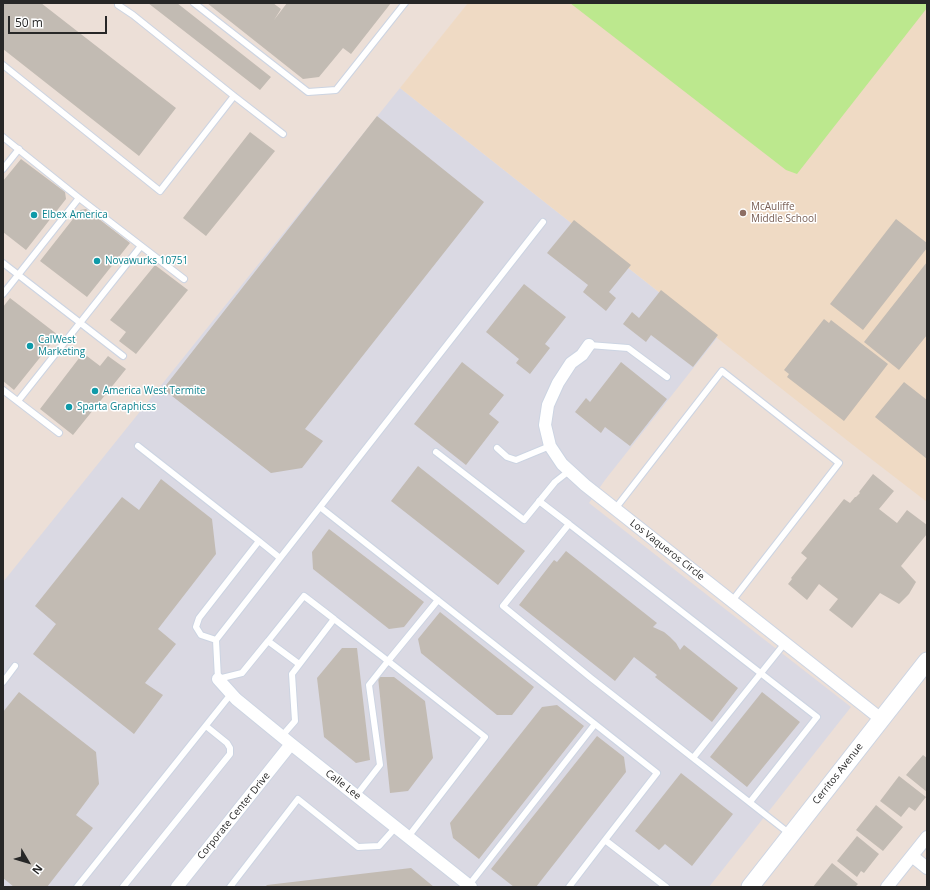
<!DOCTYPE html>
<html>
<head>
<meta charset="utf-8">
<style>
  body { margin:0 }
  #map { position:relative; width:930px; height:890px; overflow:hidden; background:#ecdfd7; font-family:"Open Sans",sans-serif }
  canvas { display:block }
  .frame { position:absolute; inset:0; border:4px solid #272727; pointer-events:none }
  .north { position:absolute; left:8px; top:842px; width:40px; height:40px; -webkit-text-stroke:3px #fff; paint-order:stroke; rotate:128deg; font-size:11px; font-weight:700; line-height:16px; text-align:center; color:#272727 }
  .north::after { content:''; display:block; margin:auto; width:14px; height:18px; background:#272727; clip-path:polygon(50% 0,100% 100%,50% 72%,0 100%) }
  .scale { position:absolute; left:8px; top:16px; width:99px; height:18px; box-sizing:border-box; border:2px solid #272727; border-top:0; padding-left:5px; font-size:12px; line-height:14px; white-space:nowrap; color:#272727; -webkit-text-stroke:3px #fff; paint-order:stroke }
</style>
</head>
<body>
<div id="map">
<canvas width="930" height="890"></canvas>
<div class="frame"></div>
<div class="north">N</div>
<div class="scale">50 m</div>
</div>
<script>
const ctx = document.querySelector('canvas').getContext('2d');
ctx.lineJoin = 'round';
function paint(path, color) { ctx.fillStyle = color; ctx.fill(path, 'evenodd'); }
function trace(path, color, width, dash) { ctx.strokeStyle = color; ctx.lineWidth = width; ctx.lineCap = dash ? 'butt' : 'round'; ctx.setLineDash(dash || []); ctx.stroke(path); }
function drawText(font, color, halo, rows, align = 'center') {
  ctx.font = font + ' "Open Sans",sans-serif'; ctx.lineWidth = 3; ctx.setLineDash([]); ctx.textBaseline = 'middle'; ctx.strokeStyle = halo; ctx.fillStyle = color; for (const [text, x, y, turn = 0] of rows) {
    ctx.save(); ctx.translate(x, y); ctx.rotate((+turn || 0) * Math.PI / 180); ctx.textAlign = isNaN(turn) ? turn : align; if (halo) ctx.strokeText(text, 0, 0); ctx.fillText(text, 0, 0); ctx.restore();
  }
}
paint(new Path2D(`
  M 400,88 L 717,338 L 605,480 L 589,503 L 851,707 L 709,887 L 3,887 L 3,582 Z`), '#dad9e3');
paint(new Path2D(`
  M 468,3 L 927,3 L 927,502 L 853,445 L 400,88 Z`), '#efdac4');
paint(new Path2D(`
  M 570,3 L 927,3 L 927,8 L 797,174 L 786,170 Z`), '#bce88e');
paint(new Path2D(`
  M 3,3 L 41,3 L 176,108 L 139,156 L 3,49 Z
  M 148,3 L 177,3 L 271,77 L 260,90 Z
  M 207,3 L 273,3 L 281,9 L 274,20 L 287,3 L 391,3 L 351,54 L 343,48 L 319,77 L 303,79 Z
  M 377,116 L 484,202 L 305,429 L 323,441 L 302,468 L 271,473 L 163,389 Z
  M 250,132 L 275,151 L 206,236 L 183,218 Z
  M 21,159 L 65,192 L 66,199 L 26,250 L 3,232 L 3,181 Z
  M 86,209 L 130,243 L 87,297 L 40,261 L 80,210 Z
  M 896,219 L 927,243 L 927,248 L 863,330 L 830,304 Z
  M 574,220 L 631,265 L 609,292 L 616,298 L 606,311 L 583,292 L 588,285 L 547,253 Z
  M 927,262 L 927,335 L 899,370 L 864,342 Z
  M 155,265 L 188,290 L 136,354 L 119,341 L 126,332 L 110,320 Z
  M 524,284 L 566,317 L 545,344 L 550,348 L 530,374 L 516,363 L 519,359 L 486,332 Z
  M 661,290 L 718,335 L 693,367 L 651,335 L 646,342 L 623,324 L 632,312 L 639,318 Z
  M 10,298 L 58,335 L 14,390 L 3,381 L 3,307 Z
  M 824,319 L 829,323 L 831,320 L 888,364 L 844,421 L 787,377 L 789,374 L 784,370 Z
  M 83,353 L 100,366 L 108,356 L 126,369 L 73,435 L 40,409 Z
  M 462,362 L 504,395 L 489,414 L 499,422 L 466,465 L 414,424 Z
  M 621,362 L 667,399 L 630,446 L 605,427 L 601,433 L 575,412 L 586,398 L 590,402 Z
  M 904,382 L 927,400 L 927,459 L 875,417 Z
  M 418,466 L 525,551 L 498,585 L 391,501 Z
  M 873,474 L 894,491 L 879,509 L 897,523 L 907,510 L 927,525 L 927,534 L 901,566 L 916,582 L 909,594 L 899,604 L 880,593 L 852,628 L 829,610 L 838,599 L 819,584 L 807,600 L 788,584 L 792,579 L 791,578 L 807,558 L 801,553 L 844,499 L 850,503 L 855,497 L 856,497 L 860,493 L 859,492 Z
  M 161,479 L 212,519 L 216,554 L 158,629 L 176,644 L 145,683 L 163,695 L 134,734 L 33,654 L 56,624 L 35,606 L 122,497 L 139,510 Z
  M 329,529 L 424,602 L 404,627 L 389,629 L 313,569 L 312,552 Z
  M 566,551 L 657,623 L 653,627 L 664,632 L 670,637 L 676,643 L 680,650 L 684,645 L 738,688 L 712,722 L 655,677 L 657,675 L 634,657 L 615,681 L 519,605 L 554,560 L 557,562 Z
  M 440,612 L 534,687 L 512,715 L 497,715 L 421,653 L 418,639 Z
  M 342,648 L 357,648 L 370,760 L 356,763 L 324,737 L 317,678 Z
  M 378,677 L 394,677 L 425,701 L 433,758 L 408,791 L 390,793 Z
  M 19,692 L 96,752 L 99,784 L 76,815 L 93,828 L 47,887 L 14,887 L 3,878 L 3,712 Z
  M 762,692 L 800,722 L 747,787 L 710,757 Z
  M 557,705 L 584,726 L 479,859 L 453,838 L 450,823 L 542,707 Z
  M 597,736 L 624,757 L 626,772 L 536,887 L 514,887 L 491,869 Z
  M 923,755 L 927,758 L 927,792 L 906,775 Z
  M 681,773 L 733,814 L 692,866 L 665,844 L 659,850 L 635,831 Z
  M 899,776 L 926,797 L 915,811 L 909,807 L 901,817 L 880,801 Z
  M 876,805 L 903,827 L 883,851 L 856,830 Z
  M 857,836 L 879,854 L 864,873 L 861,871 L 857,877 L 837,861 Z
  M 832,863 L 858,884 L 855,887 L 813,887 Z
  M 411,868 L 434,887 L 265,887 L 267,885 Z`), '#c2bbb3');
const service = new Path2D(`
  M 118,3 L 118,5 L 133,15 L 234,96 L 283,134
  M 194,3 L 308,92 L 336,90 L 405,3
  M 3,65 L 160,191 L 234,96
  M 3,137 L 79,198 L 184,279
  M 3,169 L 19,149
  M 3,263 L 123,356
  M 3,294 L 79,198
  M 589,345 L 628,348 L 667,377
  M 3,390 L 59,433
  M 18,401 L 141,246
  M 138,446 L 259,541
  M 497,448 L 507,457 L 516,460 L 550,446
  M 436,452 L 524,520 L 555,482 L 569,471
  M 539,501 L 569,524
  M 320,507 L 657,773 L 605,840
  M 615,509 L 722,371 L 839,463 L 732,601
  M 216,640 L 201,635 L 196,627 L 199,618 L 259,541 L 280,558
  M 268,641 L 242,673 L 218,679 L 216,640 L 543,222
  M 299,664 L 268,641 L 304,596 L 334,619
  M 3,682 L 15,666
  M 282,736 L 295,721 L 292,674 L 334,619 L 388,661 L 438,600
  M 693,758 L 785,643
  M 356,796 L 380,765 L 369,685 L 388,661 L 485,737 L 408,837
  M 750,802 L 817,717 L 569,524 L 503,606 L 591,678 L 790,834
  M 469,885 L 595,724
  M 77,887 L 231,694
  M 123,887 L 230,754 L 230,748 L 227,743 L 206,726
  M 230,887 L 298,799 L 358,847 L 379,846 L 396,827
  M 569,887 L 605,840 L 666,887`);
const minor = new Path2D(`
  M 589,345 L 582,355 L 571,363 L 558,383 L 548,405 L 545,425 L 550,446 L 562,464 L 585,485 L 881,719
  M 218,679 L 236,699 L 291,744 L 471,887
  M 912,856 L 927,868
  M 177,887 L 291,744
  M 887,887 L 927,837`);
const secondary = new Path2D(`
  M 750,887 L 927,661`);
trace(service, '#ccd4e2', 8);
trace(minor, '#ccd4e2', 14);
trace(secondary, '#ccd4e2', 19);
trace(service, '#fff', 6);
trace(minor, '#fff', 12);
trace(secondary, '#fff', 17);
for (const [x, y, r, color] of [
  [743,213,4,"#8d6e63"],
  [34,215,4,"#0f9aa8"],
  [97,261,4,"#0f9aa8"],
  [30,346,4,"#0f9aa8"],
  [95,391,4,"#0f9aa8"],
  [69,407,4,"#0f9aa8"]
]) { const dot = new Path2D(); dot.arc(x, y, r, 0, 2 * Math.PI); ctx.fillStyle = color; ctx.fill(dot); trace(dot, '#fff', 1.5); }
drawText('10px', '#785e54', '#fff', [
  ["McAuliffe",751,207],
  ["Middle School",751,219]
], 'left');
drawText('10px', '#0d838f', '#fff', [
  ["Elbex America",42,215],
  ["Novawurks 10751",105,261],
  ["CalWest",38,340],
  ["Marketing",38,352],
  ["America West Termite",103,391],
  ["Sparta Graphicss",77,407]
], 'left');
drawText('10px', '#272727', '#fff', [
  ["Los Vaqueros Circle",667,550,38],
  ["Cerritos Avenue",838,774,-52],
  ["Calle Lee",343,785,38],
  ["Corporate Center Drive",234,816,-51]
]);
</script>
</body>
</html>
